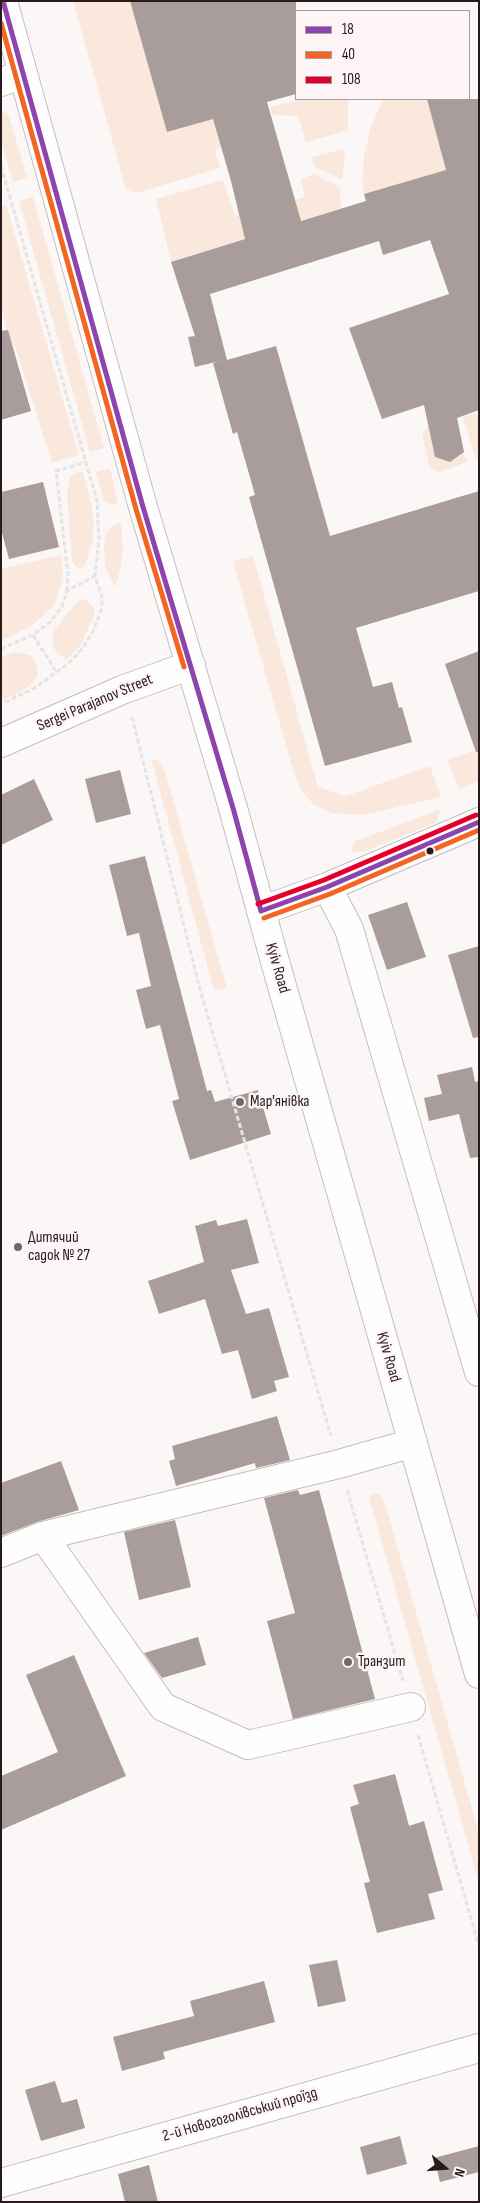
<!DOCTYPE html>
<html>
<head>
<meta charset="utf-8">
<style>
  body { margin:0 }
  #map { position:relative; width:480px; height:2203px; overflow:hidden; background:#fbf7f7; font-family:"Sofia Sans Condensed",sans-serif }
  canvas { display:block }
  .frame { position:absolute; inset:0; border:2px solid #291a1e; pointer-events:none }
  .legend { position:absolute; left:295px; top:10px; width:175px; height:90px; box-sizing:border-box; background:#fdf5f6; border:1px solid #a89da0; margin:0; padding:6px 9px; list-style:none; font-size:15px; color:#291a1e }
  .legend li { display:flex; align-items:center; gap:10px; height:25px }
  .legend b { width:25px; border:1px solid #a89da0 }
  .north { position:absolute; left:420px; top:2143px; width:50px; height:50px; -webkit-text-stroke:4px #fdf5f6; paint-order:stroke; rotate:108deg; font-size:14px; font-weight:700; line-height:20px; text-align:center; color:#291a1e }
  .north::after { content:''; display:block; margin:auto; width:18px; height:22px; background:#291a1e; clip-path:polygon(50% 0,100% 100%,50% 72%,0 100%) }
</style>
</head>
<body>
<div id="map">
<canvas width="480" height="2203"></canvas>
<div class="frame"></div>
<ul class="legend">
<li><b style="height:6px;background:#8e44ad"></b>18</li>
<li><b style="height:6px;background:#f26522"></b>40</li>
<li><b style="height:6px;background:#e4002b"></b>108</li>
</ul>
<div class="north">N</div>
</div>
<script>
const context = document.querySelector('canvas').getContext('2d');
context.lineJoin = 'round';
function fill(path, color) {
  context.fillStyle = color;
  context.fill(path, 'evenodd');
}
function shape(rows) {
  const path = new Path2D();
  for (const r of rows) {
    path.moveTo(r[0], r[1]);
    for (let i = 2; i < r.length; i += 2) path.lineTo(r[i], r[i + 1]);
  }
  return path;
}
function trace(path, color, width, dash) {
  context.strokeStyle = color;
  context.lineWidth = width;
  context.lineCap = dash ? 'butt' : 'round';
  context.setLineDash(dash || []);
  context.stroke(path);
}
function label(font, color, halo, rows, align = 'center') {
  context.font = font + ' "Sofia Sans Condensed",sans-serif';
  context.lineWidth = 5;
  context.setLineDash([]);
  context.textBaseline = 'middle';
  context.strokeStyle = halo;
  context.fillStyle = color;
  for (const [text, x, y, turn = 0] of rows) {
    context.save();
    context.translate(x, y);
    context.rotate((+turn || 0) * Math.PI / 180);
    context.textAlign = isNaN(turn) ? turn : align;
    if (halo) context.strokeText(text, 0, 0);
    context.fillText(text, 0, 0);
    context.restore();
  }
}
fill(shape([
  [73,1,130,1,167,132,215,118,221,148,215,150,220,168,140,192,134,193,126,189],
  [303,99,348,99,348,128,346,131,306,142,298,116,273,115,270,107],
  [383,99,427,99,441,150,479,160,364,195,362,186,364,157,370,130],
  [1,109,8,115,11,122,27,178,13,182,1,141],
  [343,149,345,151,342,180,314,166,312,157],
  [315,174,340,188,341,208,171,262,156,199,223,180,235,216,305,197,301,179],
  [33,197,104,448,90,452,19,201],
  [6,204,79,455,52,463,16,349,10,341,1,307,1,208],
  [476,413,479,420,479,459,476,460,463,417],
  [456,420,461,436,445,431,432,442,435,457,450,462,464,452,468,462,438,472,429,466,422,434,428,427],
  [110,468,118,504,113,505,104,501,96,472],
  [83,472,91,502,94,519,93,540,85,566,80,568,75,566,72,561,67,494,70,477,75,473],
  [121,522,123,548,121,567,115,588,105,566,104,549,105,535,111,527],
  [61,555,63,578,55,604,34,624,1,641,1,569],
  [253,556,318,787,346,796,430,766,441,797,362,815,332,813,314,805,305,795,296,780,233,561],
  [85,599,94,608,94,616,80,646,66,660,54,649,52,638,54,630,78,601],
  [14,652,29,655,35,659,38,673,36,679,23,691,1,701,1,657],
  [479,749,479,781,459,789,447,760],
  [151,758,160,762,166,774,227,988,214,991],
  [441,809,436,822,431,825,365,851,355,852,352,851,352,846,356,841],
  [373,1493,381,1495,384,1500,479,1833,479,1883,369,1498]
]), '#fbe8dd');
fill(shape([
  [130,1,296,1,296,94,267,102,301,221,366,201,364,194,446,170,427,99,479,99,479,410,457,418,464,452,450,462,435,457,424,405,382,419,349,328,449,294,430,240,383,255,379,241,210,294,227,360,276,346,330,536,479,491,479,591,356,628,373,687,392,682,399,708,402,707,412,742,325,766,249,497,255,495,237,432,233,434,213,363,224,360,195,367,188,337,195,336,171,262,245,239,231,181,213,119,167,132],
  [8,330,31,411,1,420,1,331],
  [43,482,59,547,9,559,1,529,1,492],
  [479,651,479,752,476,752,445,664],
  [120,770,131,814,96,823,85,779],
  [34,779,53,820,1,845,1,795],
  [145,856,207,1091,211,1090,215,1102,258,1090,271,1134,190,1160,172,1101,179,1099,160,1025,146,1029,136,990,151,986,139,933,127,936,109,865],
  [407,902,426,957,387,970,368,915],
  [479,946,479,1037,473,1038,448,955],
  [472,1067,475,1082,479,1081,479,1157,470,1158,459,1114,429,1121,424,1098,442,1094,437,1075],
  [247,1219,259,1263,231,1270,246,1314,269,1308,289,1377,274,1381,277,1391,252,1399,238,1350,222,1354,205,1299,159,1314,148,1281,204,1262,195,1226,216,1220,218,1226],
  [277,1416,290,1460,256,1468,255,1463,176,1486,169,1461,175,1459,172,1446],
  [61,1461,79,1510,37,1522,1,1536,1,1483],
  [298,1490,300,1495,319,1490,375,1699,293,1719,267,1621,295,1613,264,1498],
  [175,1520,191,1587,139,1600,124,1532],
  [198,1637,206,1665,162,1678,144,1653],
  [74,1655,126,1776,1,1830,1,1776,58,1752,26,1675],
  [395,1774,409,1826,424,1821,443,1890,428,1894,435,1919,377,1933,364,1883,370,1882,350,1807,359,1804,353,1785],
  [337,1960,346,2001,318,2007,309,1965],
  [264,1981,275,2022,163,2052,165,2059,122,2071,113,2037,194,2016,190,2001],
  [55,2081,62,2103,77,2099,85,2128,41,2141,25,2090],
  [400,2136,407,2164,367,2175,360,2147],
  [479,2146,479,2172,440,2182,434,2158],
  [149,2165,158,2202,125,2202,118,2174]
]), '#a99d9c');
const minor = shape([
  [1,82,23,74],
  [327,887,349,929,479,1372],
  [261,911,327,887,479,822],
  [43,1536,163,1707,248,1745,411,1707],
  [1,1553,43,1536,339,1464,413,1443],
  [1,2183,479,2048]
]);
const major = shape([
  [3,1,143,507,233,808,274,958,479,1674],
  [1,743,122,690,191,665]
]);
trace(minor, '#c6bdbe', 30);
trace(major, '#c6bdbe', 30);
trace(shape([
  [1,166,97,501,99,540,95,576,102,597,102,608,93,631,83,648,69,663,35,688,1,704],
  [67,591,68,574,56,471,87,462],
  [33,635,57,673],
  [1,649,33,635,50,622,62,607,67,591,95,576],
  [132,717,199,986,331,1436],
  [347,1490,403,1681],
  [418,1735,479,1946]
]), '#e5e3e3', 3, [5, 2.5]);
trace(minor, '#fefefe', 28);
trace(major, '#fefefe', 28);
trace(shape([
  [3,1,143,507,233,808,261,911],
  [261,911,327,887,479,822]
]), '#8e44ad', 5);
trace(shape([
  [1,23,136,509,184,667],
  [264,918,330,894,479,830]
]), '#f26522', 5);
trace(shape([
  [258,904,324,880,476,815]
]), '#e4002b', 5);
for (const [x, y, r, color] of [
  [430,851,4.5,"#291a1e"],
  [240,1102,5,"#72676a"],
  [18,1247,5,"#72676a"],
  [348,1662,5,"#72676a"]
]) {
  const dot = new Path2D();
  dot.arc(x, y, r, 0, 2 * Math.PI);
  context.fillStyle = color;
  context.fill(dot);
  trace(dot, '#fdf5f6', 2);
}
label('16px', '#291a1e', '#fdf5f6', [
  ["Sergei Parajanov Street",95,703,-23],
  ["Kyiv Road",277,968,74],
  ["Kyiv Road",388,1357,74],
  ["2-й Новогоголівський проїзд",240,2115,-16]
]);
label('16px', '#291a1e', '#fdf5f6', [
  ["Мар'янівка",250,1102],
  ["Дитячий",28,1238],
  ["садок № 27",28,1256],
  ["Транзит",358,1662]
], 'left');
</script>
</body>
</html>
